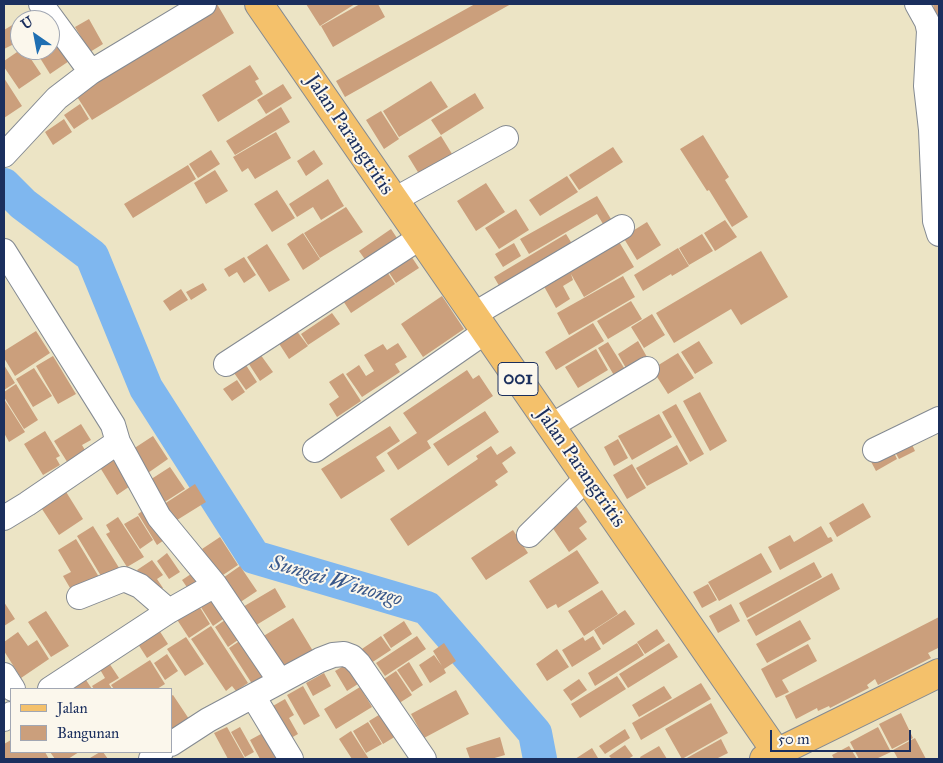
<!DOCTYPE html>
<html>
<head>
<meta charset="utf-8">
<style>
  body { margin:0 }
  #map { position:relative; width:943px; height:763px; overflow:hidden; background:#ece4c5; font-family:"IM FELL Great Primer",serif }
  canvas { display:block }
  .frame { position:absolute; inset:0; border:5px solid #1b2f5e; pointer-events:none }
  .legend { position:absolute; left:10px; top:688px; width:162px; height:65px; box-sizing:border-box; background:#fbf7ec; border:1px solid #a1a7b3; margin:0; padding:6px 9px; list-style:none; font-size:15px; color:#1b2f5e }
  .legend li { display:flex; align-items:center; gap:10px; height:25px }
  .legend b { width:25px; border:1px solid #a1a7b3 }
  .north { position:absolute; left:10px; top:10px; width:50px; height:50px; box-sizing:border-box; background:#fbf7ec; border:1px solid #a1a7b3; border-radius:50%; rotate:327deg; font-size:14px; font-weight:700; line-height:20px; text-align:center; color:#1b2f5e }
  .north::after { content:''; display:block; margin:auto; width:18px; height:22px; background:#1f6fb2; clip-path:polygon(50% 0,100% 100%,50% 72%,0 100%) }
  .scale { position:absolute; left:770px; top:730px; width:141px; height:22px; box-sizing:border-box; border:2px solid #1b2f5e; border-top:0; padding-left:6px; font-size:15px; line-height:18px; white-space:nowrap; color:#1b2f5e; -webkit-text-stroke:4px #fbf7ec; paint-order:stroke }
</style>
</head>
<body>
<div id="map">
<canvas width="943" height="763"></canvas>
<div class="frame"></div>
<ul class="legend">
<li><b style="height:6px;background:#f4c16b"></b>Jalan</li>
<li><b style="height:14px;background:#cb9f7c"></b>Bangunan</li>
</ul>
<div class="north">U</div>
<div class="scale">50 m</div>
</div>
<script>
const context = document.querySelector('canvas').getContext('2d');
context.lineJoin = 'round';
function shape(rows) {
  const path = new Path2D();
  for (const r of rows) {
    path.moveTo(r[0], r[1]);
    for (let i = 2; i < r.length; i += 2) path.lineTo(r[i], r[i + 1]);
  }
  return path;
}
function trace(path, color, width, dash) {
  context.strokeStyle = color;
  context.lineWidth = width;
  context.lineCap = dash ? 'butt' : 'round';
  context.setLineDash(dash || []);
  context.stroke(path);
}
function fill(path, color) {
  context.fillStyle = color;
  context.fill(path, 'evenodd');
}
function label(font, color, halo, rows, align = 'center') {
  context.font = font + ' "IM FELL Great Primer",serif';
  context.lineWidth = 4;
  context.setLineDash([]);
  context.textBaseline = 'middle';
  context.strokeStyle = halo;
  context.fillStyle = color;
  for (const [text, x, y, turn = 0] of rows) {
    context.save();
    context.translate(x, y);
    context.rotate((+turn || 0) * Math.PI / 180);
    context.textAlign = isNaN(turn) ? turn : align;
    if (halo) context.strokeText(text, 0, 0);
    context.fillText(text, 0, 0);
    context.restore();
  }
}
trace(shape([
  [4,185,23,204,92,256,146,388,254,557,427,608,535,733,540,759]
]), '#7fb7ef', 34);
fill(shape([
  [217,4,234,33,92,120,74,92],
  [306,4,355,4,320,26],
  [360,4,378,4,385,17,333,47,321,26],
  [475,4,511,4,345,97,336,81],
  [933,4,939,4,939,25,937,26],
  [89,19,103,44,90,52,75,27],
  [50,23,75,57,50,74,35,50,50,50],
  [14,24,20,35,20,41,4,49,4,30],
  [20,50,25,50,41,74,19,89,4,67,4,61],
  [250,65,259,79,255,81,263,94,218,122,202,95],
  [4,78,22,106,4,118],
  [431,81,448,107,399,137,383,111],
  [283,84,292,98,266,114,257,100],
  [475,93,484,108,441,135,431,120],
  [80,104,89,119,74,129,64,115],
  [281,107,290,122,235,155,226,141],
  [381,111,399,139,384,149,366,120],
  [64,119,72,132,53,145,45,132],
  [276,132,291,158,255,179,248,168,242,172,233,157],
  [703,135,729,177,725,180,748,217,732,227,709,190,707,191,680,149],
  [441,136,457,162,424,182,408,156],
  [613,147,623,162,579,190,569,175],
  [211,150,220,164,198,178,189,164],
  [314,150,323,164,306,176,297,161],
  [188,165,196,179,133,218,124,204],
  [215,170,228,191,206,204,194,183],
  [567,176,578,192,540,216,529,200],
  [328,179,344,206,321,220,313,207,297,217,289,204],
  [486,183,505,212,476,231,457,201],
  [277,190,295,218,272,232,254,204],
  [597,196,611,219,603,224,597,214,529,254,520,239],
  [346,207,363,232,320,258,304,233],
  [516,209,529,230,499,249,485,228],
  [725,220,737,237,715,251,704,233],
  [647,222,661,245,637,260,623,237],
  [391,229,401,244,369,265,359,251],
  [303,233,320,259,303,270,287,244],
  [566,234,574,247,501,289,494,277],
  [702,234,713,251,689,265,679,248],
  [618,240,634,267,584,297,571,274,573,280,563,286,570,299,556,308,541,281],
  [514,243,521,256,503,267,495,254],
  [267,244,290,280,269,292,247,257],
  [678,248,689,266,672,276,671,274,643,291,634,275],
  [407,250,419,268,396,283,384,265],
  [761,251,788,297,741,325,731,309,674,343,656,313],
  [244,257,256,275,244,283,237,272,229,277,224,269],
  [384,267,395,284,351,313,340,296],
  [623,276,635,297,569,335,557,313],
  [203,283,207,290,191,300,186,292],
  [181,289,188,300,170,311,163,301],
  [442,296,464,329,423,357,401,324],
  [631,301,642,319,608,339,597,321],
  [332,313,340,324,308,345,301,334],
  [652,314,665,335,644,348,631,327],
  [593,323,604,341,556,370,545,352],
  [296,330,308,346,289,359,278,342],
  [36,331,50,353,15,376,4,358,4,351],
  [638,341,647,357,627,370,618,354],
  [699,341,713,363,695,374,681,352],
  [608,342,626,371,615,377,598,348],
  [398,343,407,357,395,364,400,372,362,397,346,374,359,365,366,376,374,371,364,355,383,344,387,350],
  [255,347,273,372,260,381,243,355],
  [596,349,608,370,578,388,565,367],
  [678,353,694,378,668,394,652,369],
  [53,356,76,394,58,404,36,366],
  [244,362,257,382,246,390,232,370],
  [4,365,15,383,4,390],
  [34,368,52,396,33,407,16,379],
  [467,370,473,379,479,375,493,396,427,441,431,448,398,470,387,453,417,433,403,413],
  [343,373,361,401,337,417,329,404,339,397,329,382],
  [237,380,245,392,232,401,223,389],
  [16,384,38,420,24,429,4,397,4,392],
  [700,392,727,441,710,451,683,401],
  [4,399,25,432,9,442,4,433],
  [676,404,704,454,690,462,662,412],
  [485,411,499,432,448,466,433,444],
  [659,414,672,437,632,460,618,436],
  [81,424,91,440,82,445,89,457,71,468,54,441],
  [390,426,400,441,376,457,385,471,341,499,321,469],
  [45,431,60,456,56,458,60,465,43,475,24,444],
  [153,436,168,459,145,475,130,451],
  [908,436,915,451,899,459,891,445],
  [618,439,628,458,614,466,604,447],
  [890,444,897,459,876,471,868,456],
  [677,445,688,464,647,486,636,468],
  [491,446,497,455,511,446,516,453,502,463,508,472,495,481,498,485,408,546,390,519,478,459,476,456],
  [115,448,136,482,117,495,96,461],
  [632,464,646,488,627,499,613,475],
  [170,467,185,489,157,507,142,485],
  [195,484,206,502,169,525,158,508],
  [63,487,83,519,59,535,42,509,55,500,52,494],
  [863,503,871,517,837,537,829,523],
  [576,506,587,522,579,528,587,539,569,552,550,524],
  [147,508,167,538,157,545,138,514],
  [138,516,153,540,140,549,124,524],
  [118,517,144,557,127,567,106,534,110,532,106,525],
  [93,526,121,571,104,581,77,536],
  [821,526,828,538,831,537,833,541,780,570,768,547,790,535,794,542],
  [513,530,528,553,486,580,471,558],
  [220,537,238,565,220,577,202,549],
  [76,539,99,577,73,593,63,576,71,572,58,550],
  [577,550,599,583,558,608,556,604,547,609,529,581],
  [167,553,180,572,169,579,157,561],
  [761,553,772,572,719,601,708,582],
  [152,560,163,575,157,579,163,588,153,594,137,570],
  [814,562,822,577,747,618,739,603],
  [240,566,257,591,236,605,220,580],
  [194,572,203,585,191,593,182,580],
  [832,573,840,589,756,636,747,620],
  [708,584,717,600,702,608,693,592],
  [275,588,286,607,253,627,241,608],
  [212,590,229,615,213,626,197,601],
  [602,590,618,614,584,636,568,611],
  [196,601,210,624,189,638,174,615],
  [4,602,15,619,4,626],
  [731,604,740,621,718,633,709,616],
  [625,610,635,624,603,645,594,630],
  [46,611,69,646,51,657,28,622],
  [232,615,245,635,228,647,215,627],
  [939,617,939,651,938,648,928,653,931,658,878,685,875,679,867,685,869,688,830,708,829,706,818,711,817,708,796,719,785,696],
  [293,618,313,651,276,673,257,640],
  [800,620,811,639,767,663,756,644],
  [404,621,412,634,391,648,383,635],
  [211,626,248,683,236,691,232,686,226,691,191,639],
  [657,629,665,641,645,654,637,642],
  [159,630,168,644,147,658,138,644],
  [18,632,28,646,37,640,49,659,21,678,4,651,4,642],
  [247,636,274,677,256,690,229,648],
  [381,636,391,650,365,667,356,653],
  [417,636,426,649,385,676,376,663],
  [593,636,601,649,572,667,562,650,583,637,585,641],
  [186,637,204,664,185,676,167,649],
  [444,643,456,661,444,669,446,673,430,683,419,665,434,655,442,666,433,651],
  [637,643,644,655,595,686,588,673],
  [669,643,678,657,628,688,619,674],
  [808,644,817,661,782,680,789,692,776,698,761,669],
  [557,649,569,667,547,681,536,664],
  [167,654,178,671,165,680,154,663],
  [107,660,119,678,109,684,112,689,94,689,92,686,105,678,98,666],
  [150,660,165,684,157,689,114,689,111,685],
  [409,662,423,685,412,692,397,670],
  [349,663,361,682,347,691,335,671],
  [396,671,412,695,393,707,378,683],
  [324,673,331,686,313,696,306,683],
  [617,676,626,689,580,718,571,704],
  [84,677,92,689,65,689],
  [579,679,587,690,571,701,563,690],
  [701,683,711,699,641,740,632,723],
  [303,686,320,716,304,725,287,695],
  [664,686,672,698,639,717,632,705],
  [360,687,372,707,336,729,324,709],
  [456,690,469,714,424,738,411,714],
  [173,695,193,725,171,741,171,696],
  [285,699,294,715,289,718,298,734,284,742,266,710],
  [711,703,728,733,682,759,665,729],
  [387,710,401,733,383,744,369,721],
  [901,713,913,738,892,749,879,724],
  [368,722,382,744,366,753,353,731],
  [227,727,245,759,228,759,214,733],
  [240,727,254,752,245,757,231,732],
  [878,727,891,752,876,759,859,759,850,742],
  [270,729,279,759,260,759,250,740],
  [625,729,630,738,605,754,599,746],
  [351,731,369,759,352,759,339,739],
  [500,737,505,755,491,759,470,759,466,748],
  [915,738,926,759,898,759,893,750],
  [721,739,728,753,718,758,719,759,685,759],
  [11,740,11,752,45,752,49,759,4,759,4,744],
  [625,745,633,756,628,759,612,759,609,756],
  [659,746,667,759,641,759,640,757],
  [849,746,857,759,834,759,832,755],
  [592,748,598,758,575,759],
  [50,752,79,752,68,759,55,759],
  [100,752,103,752,108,759,91,759,90,758]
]), '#cb9f7c');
const minor = shape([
  [41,4,91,72],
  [917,4,927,22,929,31,926,86,931,130,935,221,939,234],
  [4,155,57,98,91,72,204,4],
  [394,200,506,138],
  [4,251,113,425,118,442,159,517,215,585,280,681],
  [473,315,622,227],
  [226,364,421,237],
  [551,426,647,369],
  [315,450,485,332],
  [875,450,939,419],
  [4,518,27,504,118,442],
  [529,535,586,479],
  [79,597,124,579,140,586,169,611],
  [4,675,13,689],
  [50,689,169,611,215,585],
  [253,696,291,759],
  [4,719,11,714],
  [171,744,208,720,320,660,333,655,344,654,352,657,359,664,424,759],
  [151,759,161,752]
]);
const major = shape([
  [259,4,781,759],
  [764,759,939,673]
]);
trace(minor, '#848a92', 26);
trace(major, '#848a92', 30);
trace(minor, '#fff', 24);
trace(major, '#f4c16b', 28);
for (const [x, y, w] of [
  [518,379,40]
]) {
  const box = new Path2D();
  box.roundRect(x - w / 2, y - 16.5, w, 33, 4);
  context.fillStyle = '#fbf7ec';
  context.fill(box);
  trace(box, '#1b2f5e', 1);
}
label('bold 19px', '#1b2f5e', null, [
  ["001",518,379]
]);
label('20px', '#1b2f5e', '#fbf7ec', [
  ["Jalan Parangtritis",349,135,56],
  ["Jalan Parangtritis",580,468,55]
]);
label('italic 21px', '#39588a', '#fbf7ec', [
  ["Sungai Winongo",336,582,16]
]);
</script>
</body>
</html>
